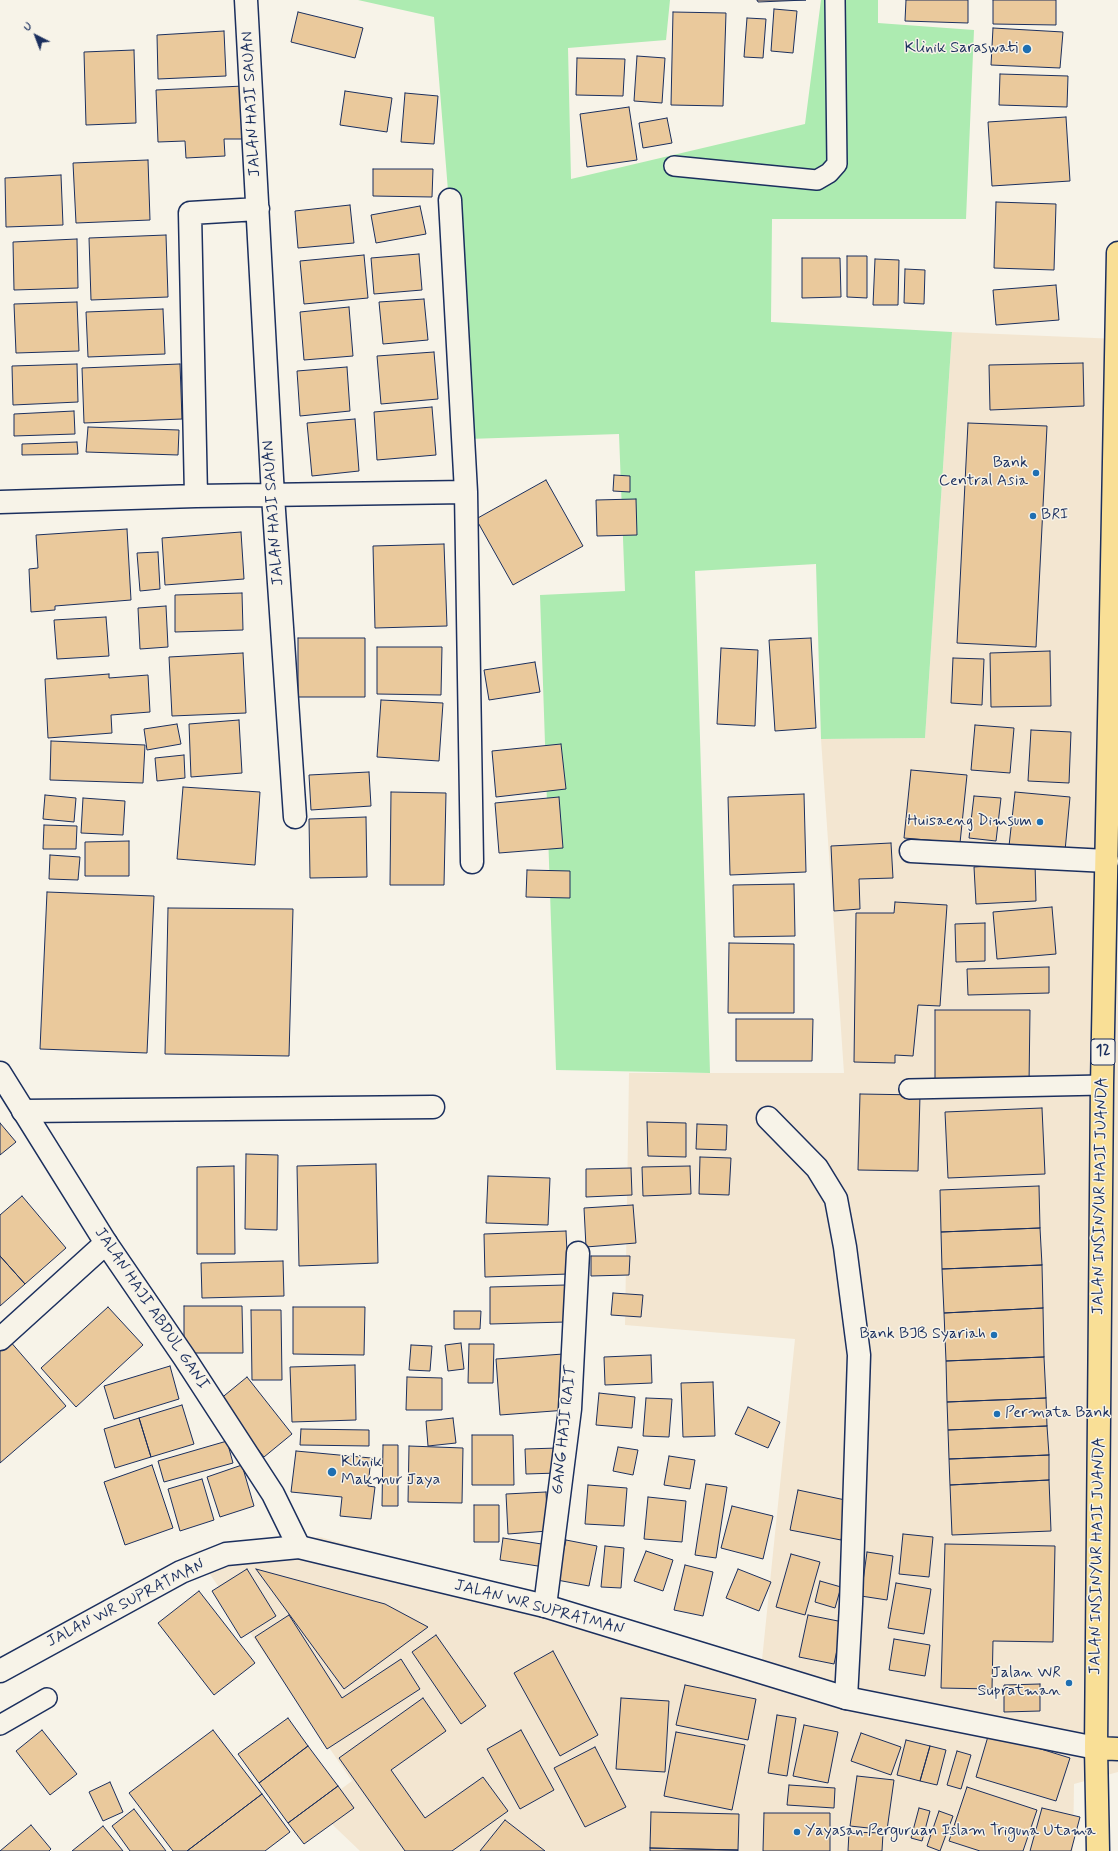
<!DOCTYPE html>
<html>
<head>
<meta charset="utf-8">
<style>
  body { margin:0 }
  #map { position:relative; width:1118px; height:1851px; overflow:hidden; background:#f7f3e8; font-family:Mynerve,sans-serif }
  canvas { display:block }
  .north { position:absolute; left:16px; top:16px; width:40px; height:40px; -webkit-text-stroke:3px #f7f3e8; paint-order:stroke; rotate:318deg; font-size:11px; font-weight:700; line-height:16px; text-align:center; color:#1b2f5e }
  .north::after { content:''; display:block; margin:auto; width:14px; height:18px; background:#1b2f5e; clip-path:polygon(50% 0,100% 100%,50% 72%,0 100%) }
</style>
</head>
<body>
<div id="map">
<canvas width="1118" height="1851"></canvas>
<div class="north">U</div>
</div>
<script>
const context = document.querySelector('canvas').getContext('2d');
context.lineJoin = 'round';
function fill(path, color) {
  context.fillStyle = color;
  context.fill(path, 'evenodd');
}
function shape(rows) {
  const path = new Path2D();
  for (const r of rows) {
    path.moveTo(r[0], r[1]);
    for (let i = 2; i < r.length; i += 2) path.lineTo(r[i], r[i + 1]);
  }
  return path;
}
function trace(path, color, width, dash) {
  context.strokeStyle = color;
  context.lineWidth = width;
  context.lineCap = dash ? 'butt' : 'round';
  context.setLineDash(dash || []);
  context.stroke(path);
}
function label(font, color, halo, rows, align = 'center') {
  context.font = font + ' Mynerve,sans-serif';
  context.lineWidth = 3;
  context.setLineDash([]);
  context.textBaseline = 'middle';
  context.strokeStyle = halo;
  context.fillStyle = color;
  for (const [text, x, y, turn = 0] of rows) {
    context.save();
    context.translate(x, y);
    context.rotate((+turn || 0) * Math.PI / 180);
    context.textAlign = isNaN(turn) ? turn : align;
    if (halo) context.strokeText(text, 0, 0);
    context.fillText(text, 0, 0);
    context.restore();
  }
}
fill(shape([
  [952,332,1118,339,1118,1772,1074,1784,1073,1851,360,1851,315,1808,352,1781,194,1551,320,1537,762,1660,795,1339,625,1325,629,1073,844,1073,821,739,925,738]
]), '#f3e6d1');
fill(shape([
  [358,0,670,0,666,40,568,48,571,179,805,124,821,0,878,0,878,23,974,30,966,219,772,219,771,322,952,332,925,738,821,739,816,564,695,571,710,1073,556,1070,540,595,625,591,619,434,468,439,434,17]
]), '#adebb1');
const building = shape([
  [757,0,806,0,758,2,757,0],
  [906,0,968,0,968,23,905,21,906,0],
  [993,0,1056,0,1056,25,993,24,993,0],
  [774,9,797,11,793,53,771,51,774,9],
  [298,12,363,28,355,58,291,42,298,12],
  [673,12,726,13,723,106,671,105,673,12],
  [747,18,766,19,763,58,744,57,747,18],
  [993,28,1063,32,1060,68,991,65,993,28],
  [224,31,226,76,158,79,157,35,224,31],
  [134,50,136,123,86,125,84,52,134,50],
  [637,56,665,58,662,103,634,101,637,56],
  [577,58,625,59,623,96,576,95,577,58],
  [1000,74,1068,76,1067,107,999,105,1000,74],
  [244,86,246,139,224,139,225,156,186,158,185,141,158,142,156,90,244,86],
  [345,91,392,98,387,132,340,125,345,91],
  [405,93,438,96,434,144,401,142,405,93],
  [629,107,637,160,587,167,580,114,629,107],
  [1066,117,1070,181,992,186,988,122,1066,117],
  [667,118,672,143,643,148,639,123,667,118],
  [148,160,150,220,76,223,73,163,148,160],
  [373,169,433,169,432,197,373,196,373,169],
  [61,175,63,225,6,227,5,178,61,175],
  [996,202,1056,204,1054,270,994,268,996,202],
  [350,205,354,243,298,248,295,211,350,205],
  [420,206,426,234,376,243,371,215,420,206],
  [166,235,168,297,91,300,89,238,166,235],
  [77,239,78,288,14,290,13,242,77,239],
  [419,254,422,290,374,294,371,258,419,254],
  [364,255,368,298,304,304,300,261,364,255],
  [847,256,867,256,867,298,847,297,847,256],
  [802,258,840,258,841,297,802,298,802,258],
  [875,259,899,260,898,305,873,305,875,259],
  [905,269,925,270,924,304,904,303,905,269],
  [1056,285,1059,320,996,325,993,290,1056,285],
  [424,299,428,340,383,344,379,302,424,299],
  [77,302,79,351,16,353,14,304,77,302],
  [349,307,353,356,304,360,300,312,349,307],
  [163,309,165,354,88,357,86,312,163,309],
  [434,352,438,399,381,404,377,356,434,352],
  [1083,363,1084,406,990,410,989,365,1083,363],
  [77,364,78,402,13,405,12,366,77,364],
  [180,364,182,419,84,423,82,368,180,364],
  [347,367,350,411,300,416,297,371,347,367],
  [432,407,436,455,377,460,374,412,432,407],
  [74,411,75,434,14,436,14,414,74,411],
  [355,419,359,471,312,476,307,423,355,419],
  [968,423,1047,426,1036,647,957,643,968,423],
  [88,427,179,430,178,455,86,452,88,427],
  [77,442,78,454,22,455,22,444,77,442],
  [614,475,630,476,630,492,613,491,614,475],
  [546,480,583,546,513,585,476,519,546,480],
  [636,499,637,535,597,536,596,500,636,499],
  [127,529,131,600,55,606,55,610,31,612,29,569,38,568,36,535,127,529],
  [241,532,244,579,165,585,162,538,241,532],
  [444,544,447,626,375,628,373,546,444,544],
  [158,552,160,589,140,591,137,553,158,552],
  [242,593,243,630,175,632,175,595,242,593],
  [166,606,168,647,140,649,138,608,166,606],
  [106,617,109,656,57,659,54,620,106,617],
  [298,638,365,638,365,697,298,697,298,638],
  [811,638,816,728,775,731,769,640,811,638],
  [377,647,442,647,441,695,377,694,377,647],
  [721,648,758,650,755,726,717,724,721,648],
  [1050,651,1051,706,991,707,990,653,1050,651],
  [243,653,246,713,172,716,169,657,243,653],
  [953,658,984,659,982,705,951,703,953,658],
  [535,662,540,692,489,700,484,670,535,662],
  [109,674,109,678,148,675,150,712,111,715,112,733,48,738,45,679,109,674],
  [381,700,443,703,439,761,377,757,381,700],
  [239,720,242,773,191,777,189,724,239,720],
  [177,724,181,744,147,750,144,729,177,724],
  [975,725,1014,728,1010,773,971,770,975,725],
  [1031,730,1071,732,1069,783,1028,781,1031,730],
  [51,741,145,745,143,783,50,780,51,741],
  [561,744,566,789,496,797,492,751,561,744],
  [184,755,185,778,157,781,155,758,184,755],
  [911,770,967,775,960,843,904,838,911,770],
  [369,772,371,806,311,810,309,775,369,772],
  [183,787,260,792,255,865,177,859,183,787],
  [391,792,446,793,444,885,390,885,391,792],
  [1015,792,1070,797,1065,851,1009,846,1015,792],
  [804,794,806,872,730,875,728,797,804,794],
  [45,795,76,798,74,822,43,819,45,795],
  [974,796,1001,798,996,841,969,838,974,796],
  [559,797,563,848,499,853,495,803,559,797],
  [83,798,125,801,123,835,81,833,83,798],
  [366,817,367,877,310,878,309,819,366,817],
  [44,825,77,826,76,849,43,849,44,825],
  [129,841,129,876,85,876,85,842,129,841],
  [891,843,893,878,859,879,860,909,834,911,831,846,891,843],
  [50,855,80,857,78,880,49,879,50,855],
  [1035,863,1036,901,976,904,974,867,1035,863],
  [527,870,570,871,570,898,526,897,527,870],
  [794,884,795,936,734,937,733,885,794,884],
  [47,892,154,896,147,1053,40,1049,47,892],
  [895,902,947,905,940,1006,918,1005,913,1056,895,1055,895,1063,854,1062,856,913,894,913,895,902],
  [1052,907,1056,954,997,959,993,912,1052,907],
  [168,908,293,909,289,1056,165,1054,168,908],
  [985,923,985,961,956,962,955,924,985,923],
  [729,943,794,944,794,1013,728,1013,729,943],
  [1049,967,1049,993,968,995,967,969,1049,967],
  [935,1010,1030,1010,1029,1085,935,1086,935,1010],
  [736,1019,813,1019,812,1061,736,1061,736,1019],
  [860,1094,920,1095,918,1171,858,1170,860,1094],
  [1042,1108,1045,1174,948,1178,945,1112,1042,1108],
  [647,1122,686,1123,686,1157,648,1156,647,1122],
  [0,1123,16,1142,0,1155,0,1123],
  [697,1124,727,1125,726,1150,696,1149,697,1124],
  [246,1154,278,1155,277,1230,245,1229,246,1154],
  [700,1157,731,1158,729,1195,699,1194,700,1157],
  [376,1164,378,1263,299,1266,297,1166,376,1164],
  [234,1166,235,1254,197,1254,197,1167,234,1166],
  [690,1166,691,1194,643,1196,642,1167,690,1166],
  [631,1168,632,1195,586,1197,586,1169,631,1168],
  [488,1176,550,1178,548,1225,486,1223,488,1176],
  [1039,1186,1040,1228,941,1232,940,1190,1039,1186],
  [22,1196,66,1248,25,1284,0,1256,0,1215,22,1196],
  [633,1205,636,1243,586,1247,584,1208,633,1205],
  [1040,1228,1042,1265,942,1269,941,1232,1040,1228],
  [566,1231,568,1274,485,1277,484,1234,566,1231],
  [0,1256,25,1284,0,1306,0,1256],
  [591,1256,630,1256,629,1275,591,1276,591,1256],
  [283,1261,284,1296,202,1298,201,1263,283,1261],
  [1042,1265,1043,1308,944,1313,942,1269,1042,1265],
  [566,1285,566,1322,490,1324,490,1287,566,1285],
  [613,1293,643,1295,641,1317,611,1315,613,1293],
  [184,1306,242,1306,243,1353,184,1353,184,1306],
  [108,1307,143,1345,76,1407,41,1368,108,1307],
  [293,1307,365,1307,364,1355,293,1354,293,1307],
  [1043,1308,1044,1357,946,1361,944,1313,1043,1308],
  [251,1310,281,1310,282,1380,252,1380,251,1310],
  [454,1311,481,1311,480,1329,454,1329,454,1311],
  [9,1340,66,1406,0,1463,0,1348,9,1340],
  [461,1343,464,1369,448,1371,445,1345,461,1343],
  [469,1344,494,1344,493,1383,468,1383,469,1344],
  [411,1345,432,1346,430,1371,409,1370,411,1345],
  [563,1354,567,1410,500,1415,496,1359,563,1354],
  [651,1355,652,1383,605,1385,604,1357,651,1355],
  [1044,1357,1046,1398,947,1402,946,1361,1044,1357],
  [355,1365,356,1420,292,1422,290,1367,355,1365],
  [170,1366,179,1399,114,1419,104,1386,170,1366],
  [247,1377,292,1434,264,1457,219,1400,247,1377],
  [407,1377,442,1378,442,1410,406,1410,407,1377],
  [713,1382,715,1436,683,1437,681,1383,713,1382],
  [599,1393,635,1397,632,1428,596,1425,599,1393],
  [646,1398,672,1399,669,1437,643,1436,646,1398],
  [1046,1398,1047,1426,948,1430,947,1402,1046,1398],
  [182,1405,194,1444,151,1457,139,1418,182,1405],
  [748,1407,780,1422,768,1448,735,1434,748,1407],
  [139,1418,151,1457,115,1468,104,1429,139,1418],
  [453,1418,456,1443,428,1446,426,1421,453,1418],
  [1047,1426,1049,1455,949,1459,948,1430,1047,1426],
  [301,1429,369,1430,369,1446,300,1445,301,1429],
  [472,1435,513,1435,514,1485,472,1485,472,1435],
  [227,1441,233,1463,164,1482,158,1461,227,1441],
  [383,1445,398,1445,398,1506,382,1506,383,1445],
  [409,1446,463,1448,462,1503,408,1502,409,1446],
  [618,1447,638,1450,633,1475,613,1471,618,1447],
  [558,1448,558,1473,526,1474,525,1449,558,1448],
  [296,1451,371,1458,368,1486,375,1487,371,1519,340,1516,342,1497,291,1492,296,1451],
  [1049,1455,1049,1480,950,1485,949,1459,1049,1455],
  [669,1456,695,1460,690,1489,664,1485,669,1456],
  [152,1465,173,1528,125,1545,104,1482,152,1465],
  [242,1465,254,1506,220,1517,207,1477,242,1465],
  [202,1479,214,1520,180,1531,168,1489,202,1479],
  [1049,1480,1051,1531,952,1535,950,1485,1049,1480],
  [706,1484,727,1487,716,1558,695,1555,706,1484],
  [588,1485,627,1488,624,1526,585,1524,588,1485],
  [798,1490,850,1501,841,1540,790,1530,798,1490],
  [546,1492,548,1531,508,1534,506,1494,546,1492],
  [648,1497,686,1501,682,1542,644,1539,648,1497],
  [474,1505,499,1505,499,1542,474,1542,474,1505],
  [732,1506,773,1516,763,1559,721,1548,732,1506],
  [903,1534,933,1537,929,1577,899,1574,903,1534],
  [503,1538,548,1545,544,1567,500,1560,503,1538],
  [566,1540,597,1546,589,1586,557,1580,566,1540],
  [945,1544,1055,1546,1053,1642,993,1641,992,1689,941,1688,945,1544],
  [605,1546,624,1548,621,1588,601,1587,605,1546],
  [646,1551,673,1560,663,1591,634,1581,646,1551],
  [867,1552,893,1556,887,1600,861,1596,867,1552],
  [791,1554,820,1562,805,1615,776,1607,791,1554],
  [685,1565,713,1572,703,1616,674,1610,685,1565],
  [247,1569,276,1616,241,1638,212,1591,247,1569],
  [256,1569,385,1604,428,1627,344,1689,256,1569],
  [738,1569,771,1582,759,1611,726,1598,738,1569],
  [820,1581,841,1587,835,1608,815,1602,820,1581],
  [896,1583,931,1589,924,1634,888,1628,896,1583],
  [199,1591,255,1663,214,1695,158,1623,199,1591],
  [289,1615,342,1698,401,1659,420,1689,327,1749,255,1637,289,1615],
  [808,1615,843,1622,834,1664,799,1657,808,1615],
  [436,1635,486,1706,461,1724,412,1652,436,1635],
  [894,1639,930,1645,925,1676,889,1670,894,1639],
  [553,1651,598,1735,560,1756,514,1673,553,1651],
  [1040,1684,1040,1711,1004,1712,1004,1685,1040,1684],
  [685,1685,756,1699,748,1740,676,1725,685,1685],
  [423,1698,446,1731,391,1770,425,1818,483,1777,508,1811,452,1851,405,1851,339,1758,423,1698],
  [621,1698,669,1701,665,1772,616,1769,621,1698],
  [777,1715,796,1718,787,1776,768,1773,777,1715],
  [288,1718,308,1746,259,1783,238,1754,288,1718],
  [804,1725,838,1732,828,1783,793,1776,804,1725],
  [42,1730,77,1774,50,1795,16,1751,42,1730],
  [213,1730,262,1794,187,1851,173,1851,129,1793,213,1730],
  [521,1730,554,1790,520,1809,487,1749,521,1730],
  [676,1732,745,1745,732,1810,664,1796,676,1732],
  [861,1733,901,1747,891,1775,851,1761,861,1733],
  [989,1733,1070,1758,1056,1801,976,1777,989,1733],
  [906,1740,930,1746,920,1781,897,1775,906,1740],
  [308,1746,338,1786,288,1823,259,1783,308,1746],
  [930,1746,946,1750,937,1785,920,1781,930,1746],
  [595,1747,626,1807,585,1827,554,1768,595,1747],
  [957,1751,971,1755,961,1789,947,1785,957,1751],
  [857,1776,894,1780,887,1830,850,1826,857,1776],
  [110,1782,123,1812,103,1821,89,1792,110,1782],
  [789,1785,835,1788,834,1808,787,1805,789,1785],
  [338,1786,354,1808,304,1844,288,1823,338,1786],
  [967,1787,1037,1810,1023,1851,980,1851,949,1841,967,1787],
  [262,1794,290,1832,265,1851,187,1851,262,1794],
  [919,1808,930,1811,922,1841,911,1838,919,1808],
  [1042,1808,1080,1817,1071,1851,1030,1851,1042,1808],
  [134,1809,166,1851,130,1851,112,1826,134,1809],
  [939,1811,953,1816,940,1851,927,1846,939,1811],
  [651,1812,739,1814,738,1850,650,1848,651,1812],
  [764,1813,830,1813,830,1851,763,1851,764,1813],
  [505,1820,545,1851,480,1851,505,1820],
  [31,1825,51,1849,49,1851,0,1851,31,1825],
  [103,1826,123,1851,72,1851,103,1826],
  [849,1832,883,1833,882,1851,848,1851,849,1832],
  [650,1848,738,1850,738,1851,650,1851,650,1848]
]);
fill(building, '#eac99c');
trace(building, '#1b2f5e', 1);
const service = shape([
  [674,166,817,180,829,173,837,164,835,0],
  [909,1089,1102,1085],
  [0,1725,47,1698]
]);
const minor = shape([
  [246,0,273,496,295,817],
  [450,200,466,492,472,862],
  [196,496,190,213,258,209],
  [0,502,196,496,466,492],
  [911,851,1107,861],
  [23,1111,433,1107],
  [768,1118,817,1168,836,1199,845,1247,859,1355,851,1604,846,1698],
  [0,1339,106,1243],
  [545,1606,570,1409,578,1253]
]);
const tertiary = shape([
  [0,1073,106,1243,184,1357,273,1494,299,1547]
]);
const secondary = shape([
  [0,1671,181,1572,226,1554,299,1547,545,1606,846,1698,1096,1748]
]);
const trunk = shape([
  [1096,1748,1118,1749],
  [1098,1851,1096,1748,1102,1085,1118,253]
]);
trace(service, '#1b2f5e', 22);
trace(minor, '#1b2f5e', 25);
trace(tertiary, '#1b2f5e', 25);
trace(secondary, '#1b2f5e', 25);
trace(trunk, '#1b2f5e', 25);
trace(service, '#f7f3e8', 19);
trace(minor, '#f7f3e8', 22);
trace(tertiary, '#f7f3e8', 22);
trace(secondary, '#f7f3e8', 22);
trace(trunk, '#f9df96', 22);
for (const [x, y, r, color] of [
  [1027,49,5,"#1f6fb2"],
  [1036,473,4,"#1f6fb2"],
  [1033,516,4,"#1f6fb2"],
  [1040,822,4,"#1f6fb2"],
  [994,1335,4,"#1f6fb2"],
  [997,1414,4,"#1f6fb2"],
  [332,1472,5,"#1f6fb2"],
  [1069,1683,4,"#1f6fb2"],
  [797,1832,4,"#1f6fb2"]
]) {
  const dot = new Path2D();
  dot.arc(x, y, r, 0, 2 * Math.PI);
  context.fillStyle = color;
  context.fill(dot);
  trace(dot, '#f7f3e8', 1.5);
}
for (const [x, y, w] of [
  [1103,1052,24]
]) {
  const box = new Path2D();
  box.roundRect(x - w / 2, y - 13, w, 26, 3);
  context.fillStyle = '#f7f3e8';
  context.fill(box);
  trace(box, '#1b2f5e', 1);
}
label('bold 15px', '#1b2f5e', null, [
  ["12",1103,1052]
]);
label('16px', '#1b2f5e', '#f7f3e8', [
  ["Klinik Saraswati",1018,49],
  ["Bank",1028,464],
  ["Central Asia",1028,482],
  ["BRI",1041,516,"left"],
  ["Huisaeng Dimsum",1032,822],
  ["Bank BJB Syariah",986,1335],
  ["Permata Bank",1005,1414,"left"],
  ["Klinik",341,1463,"left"],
  ["Makmur Jaya",341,1481,"left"],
  ["Jalan WR",1061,1674],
  ["Supratman",1061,1692],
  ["Yayasan Perguruan Islam Triguna Utama",805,1832,"left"]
], 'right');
label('16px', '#1b2f5e', '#f7f3e8', [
  ["JALAN HAJI SAUAN",252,104,-93],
  ["JALAN HAJI SAUAN",274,513,-94],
  ["JALAN INSINYUR HAJI JUANDA",1101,1196,-89],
  ["JALAN HAJI ABDUL GANI",151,1309,56],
  ["GANG HAJI RAIT",565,1430,-84],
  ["JALAN INSINYUR HAJI JUANDA",1098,1556,-89],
  ["JALAN WR SUPRATMAN",126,1604,-27],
  ["JALAN WR SUPRATMAN",539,1608,15]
]);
</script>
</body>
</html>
